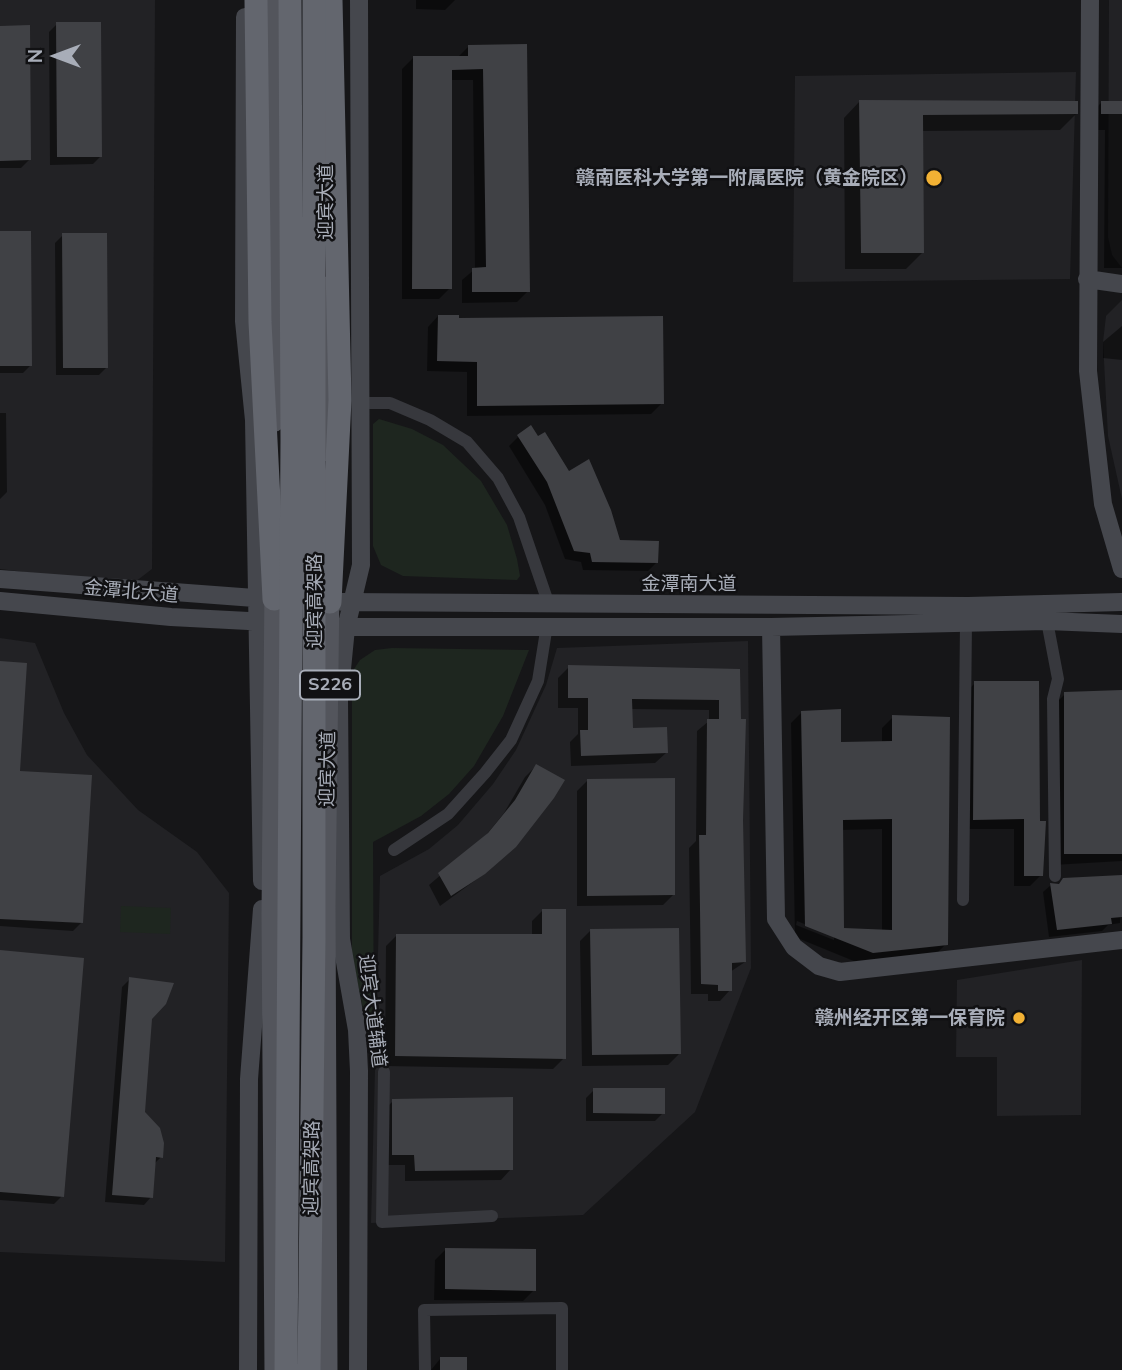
<!DOCTYPE html>
<html>
<head>
<meta charset="utf-8">
<style>
  body { margin:0 }
  #map { position:relative; width:1122px; height:1370px; overflow:hidden; background:#161618; font-family:Mulish,sans-serif }
  canvas { display:block }
  .north { position:absolute; left:21px; top:21px; width:70px; height:70px; -webkit-text-stroke:5px #111113; paint-order:stroke; rotate:270deg; font-size:19px; font-weight:700; line-height:28px; text-align:center; color:#a8adb8 }
  .north::after { content:''; display:block; margin:auto; width:24px; height:32px; background:#a8adb8; clip-path:polygon(50% 0,100% 100%,50% 72%,0 100%) }
</style>
</head>
<body>
<div id="map">
<canvas width="1122" height="1370"></canvas>
<div class="north">N</div>
</div>
<script>
const context = document.querySelector('canvas').getContext('2d');
context.lineJoin = 'round';
function fill(path, color) {
  context.fillStyle = color;
  context.fill(path, 'evenodd');
}
function shape(rows) {
  const path = new Path2D();
  for (const r of rows) {
    path.moveTo(r[0], r[1]);
    for (let i = 2; i < r.length; i += 2) path.lineTo(r[i], r[i + 1]);
  }
  return path;
}
function trace(path, color, width, dash) {
  context.strokeStyle = color;
  context.lineWidth = width;
  context.lineCap = dash ? 'butt' : 'round';
  context.setLineDash(dash || []);
  context.stroke(path);
}
function label(font, color, halo, rows, align = 'center') {
  context.font = font + ' Mulish,"Noto Sans SC",sans-serif';
  context.lineWidth = 5;
  context.setLineDash([]);
  context.textBaseline = 'middle';
  context.strokeStyle = halo;
  context.fillStyle = color;
  for (const [text, x, y, turn = 0] of rows) {
    context.save();
    context.translate(x, y);
    context.rotate((+turn || 0) * Math.PI / 180);
    context.textAlign = isNaN(turn) ? turn : align;
    if (halo) context.strokeText(text, 0, 0);
    context.fillText(text, 0, 0);
    context.restore();
  }
}
fill(shape([
  [0,0,155,0,152,569,131,585,0,569],
  [1109,0,1122,0,1122,268,1112,255,1108,237],
  [1076,72,1070,279,793,282,795,76],
  [1122,300,1122,499,1108,436,1103,342,1106,316],
  [0,638,35,643,64,713,87,755,138,810,197,852,229,893,225,1262,0,1252],
  [748,641,751,968,695,1112,583,1215,371,1223,380,876,429,849,458,825,493,784,516,750,546,685,557,648],
  [1082,960,1081,1115,997,1116,997,1057,956,1057,957,980]
]), '#222225');
fill(shape([
  [379,419,412,429,443,445,481,481,507,525,517,559,520,576,517,580,403,576,381,565,373,546,373,424],
  [392,648,529,650,503,716,474,766,449,794,421,816,373,842,374,1062,352,956,352,695,354,669,360,660,375,650],
  [121,906,171,908,170,934,120,932]
]), '#1e261f');
fill(shape([
  [416,0,455,0,445,10,416,9],
  [57,24,101,156,93,164,50,165,49,32],
  [0,27,29,160,21,168,0,168],
  [469,46,526,46,528,291,517,302,462,303,462,280,475,269,473,80,450,80,450,288,439,299,402,299,402,69,413,58,457,58],
  [860,101,1076,114,1060,130,922,131,923,252,906,269,845,269,844,118],
  [1102,102,1122,102,1122,268,1104,268,1105,130,1085,130,1085,119],
  [0,233,31,365,23,373,0,373],
  [63,235,107,367,99,375,56,375,55,243],
  [438,316,458,320,662,403,651,414,467,416,467,372,427,371,428,327],
  [1122,326,1122,360,1103,358,1103,342],
  [0,413,6,413,7,492,0,499],
  [518,437,568,473,619,542,657,562,648,571,583,570,581,562,565,559,545,505,509,446],
  [0,663,18,772,81,923,73,931,0,926],
  [569,667,738,671,745,962,730,972,730,990,720,1001,708,1001,708,994,691,994,689,848,696,841,697,731,709,721,709,710,631,709,632,730,666,753,655,763,571,766,570,742,578,734,578,708,558,708,558,678],
  [975,683,1039,822,1041,875,1030,886,1014,886,1014,829,963,829,964,694],
  [1122,692,1122,861,1053,865,1054,705,1065,694],
  [802,712,840,744,882,743,882,728,893,717,946,944,935,955,861,964,795,937,791,723],
  [882,829,882,931,842,930,841,830],
  [797,921,834,936,834,940,796,925],
  [536,766,488,871,440,906,429,885,483,839,504,813,525,777],
  [588,780,674,894,663,905,577,906,577,791],
  [1122,877,1120,923,1108,925,1102,931,1049,937,1043,892,1051,885],
  [543,910,564,1058,553,1069,385,1066,386,946,397,935,532,935,532,921],
  [591,930,679,1054,668,1065,582,1066,580,941],
  [0,952,62,1196,54,1204,0,1200],
  [130,979,151,1018,143,1112,161,1157,154,1164,151,1197,144,1205,105,1202,122,987],
  [594,1090,663,1113,655,1121,586,1121,586,1098],
  [393,1101,511,1169,501,1180,405,1181,405,1165,382,1165,383,1111],
  [446,1249,534,1290,523,1301,434,1300,435,1260],
  [440,1359,466,1370,431,1370]
]), '#0007');
fill(shape([
  [56,22,101,22,102,157,57,157],
  [30,25,31,160,0,161,0,26],
  [527,44,530,292,472,292,472,268,486,267,483,69,452,70,452,289,412,289,413,56,468,56,468,45],
  [859,100,1078,101,1078,114,923,115,924,253,861,253],
  [1101,101,1122,101,1122,114,1101,114],
  [0,231,31,231,32,366,0,366],
  [62,233,107,233,108,368,63,368],
  [438,315,459,315,459,318,663,316,664,404,477,406,477,362,437,361],
  [531,425,538,436,545,432,569,471,589,459,611,510,620,540,659,541,658,563,592,562,590,553,574,551,547,482,517,435],
  [0,661,27,663,20,771,92,775,83,923,0,919],
  [568,665,740,669,741,719,746,719,743,820,746,962,732,963,732,991,718,991,718,985,701,984,699,835,706,835,707,719,719,719,719,700,632,699,633,728,667,727,668,753,581,756,580,730,588,730,588,698,568,698],
  [974,681,1039,681,1040,821,1046,821,1043,876,1024,876,1024,819,973,820],
  [1122,690,1122,854,1064,854,1064,692],
  [841,709,841,742,892,741,892,715,950,717,948,945,873,953,805,926,801,711],
  [892,819,892,930,844,928,843,820],
  [536,764,565,780,554,798,516,847,485,874,451,896,438,873,488,833,515,800],
  [675,778,675,895,587,896,587,779],
  [1122,875,1122,917,1111,918,1112,924,1057,930,1050,883,1059,884,1063,878],
  [542,909,566,909,566,1059,395,1056,396,934,542,934],
  [679,928,681,1054,592,1055,590,929],
  [0,950,84,958,64,1197,0,1192],
  [129,977,174,983,166,1004,152,1019,145,1112,160,1128,164,1143,163,1158,156,1157,153,1198,112,1195],
  [593,1088,665,1088,665,1114,593,1113],
  [513,1097,513,1170,415,1171,414,1155,392,1155,392,1099],
  [445,1248,536,1249,536,1291,445,1289],
  [440,1357,467,1357,467,1370,440,1370]
]), '#404145');
trace(shape([
  [359,403,390,403,430,420,467,442,498,478,519,517,549,605],
  [1047,621,1058,679,1053,699,1055,876],
  [394,850,448,814,485,773,511,740,538,681,547,625],
  [963,900,966,623],
  [384,1072,382,1222,492,1216],
  [425,1370,424,1310,562,1308,562,1370]
]), '#37383d', 12);
trace(shape([
  [1090,0,1088,371,1103,504,1122,569],
  [245,17,244,321,254,420,262,881],
  [1087,279,1122,284],
  [0,579,268,599],
  [0,601,171,617,268,622],
  [342,602,968,606,1122,602],
  [335,627,771,627,1047,621,1122,624],
  [771,627,776,919,794,947,819,966,840,972,1122,940],
  [248,1370,249,1079,262,909],
  [358,1370,359,1071,357,1030,341,939,339,700,346,628,361,565,359,0]
]), '#45474d', 18);
trace(shape([
  [327,286,328,452],
  [275,422,276,0],
  [274,1370,271,914,274,586],
  [328,1370,326,905,330,587]
]), '#53555c', 19);
trace(shape([
  [256,0,260,322,274,599],
  [330,602,340,400,331,0]
]), '#63666e', 23);
trace(shape([
  [286,1370,292,440,290,0],
  [309,1370,314,937,314,0]
]), '#63666e', 23);
for (const [x, y, r, color] of [
  [934,178,9,"#f2b134"],
  [1019,1018,7,"#f2b134"]
]) {
  const dot = new Path2D();
  dot.arc(x, y, r, 0, 2 * Math.PI);
  context.fillStyle = color;
  context.fill(dot);
  trace(dot, '#111113', 2.5);
}
for (const [x, y, w] of [
  [330,685,60]
]) {
  const box = new Path2D();
  box.roundRect(x - w / 2, y - 14.5, w, 29, 5);
  context.fillStyle = '#111113';
  context.fill(box);
  trace(box, '#a8adb8', 2);
}
label('bold 18px', '#a8adb8', null, [
  ["S226",330,685]
]);
label('bold 19px', '#a8adb8', '#111113', [
  ["赣南医科大学第一附属医院（黄金院区）",918,178],
  ["赣州经开区第一保育院",1005,1018]
], 'right');
label('19px', '#a8adb8', '#111113', [
  ["迎宾大道",326,202,-90],
  ["金潭南大道",689,584],
  ["金潭北大道",131,592,5],
  ["迎宾高架路",315,601,-90],
  ["迎宾大道",328,769,-89],
  ["迎宾大道辅道",372,1011,83],
  ["迎宾高架路",312,1168,-89]
]);
</script>
</body>
</html>
